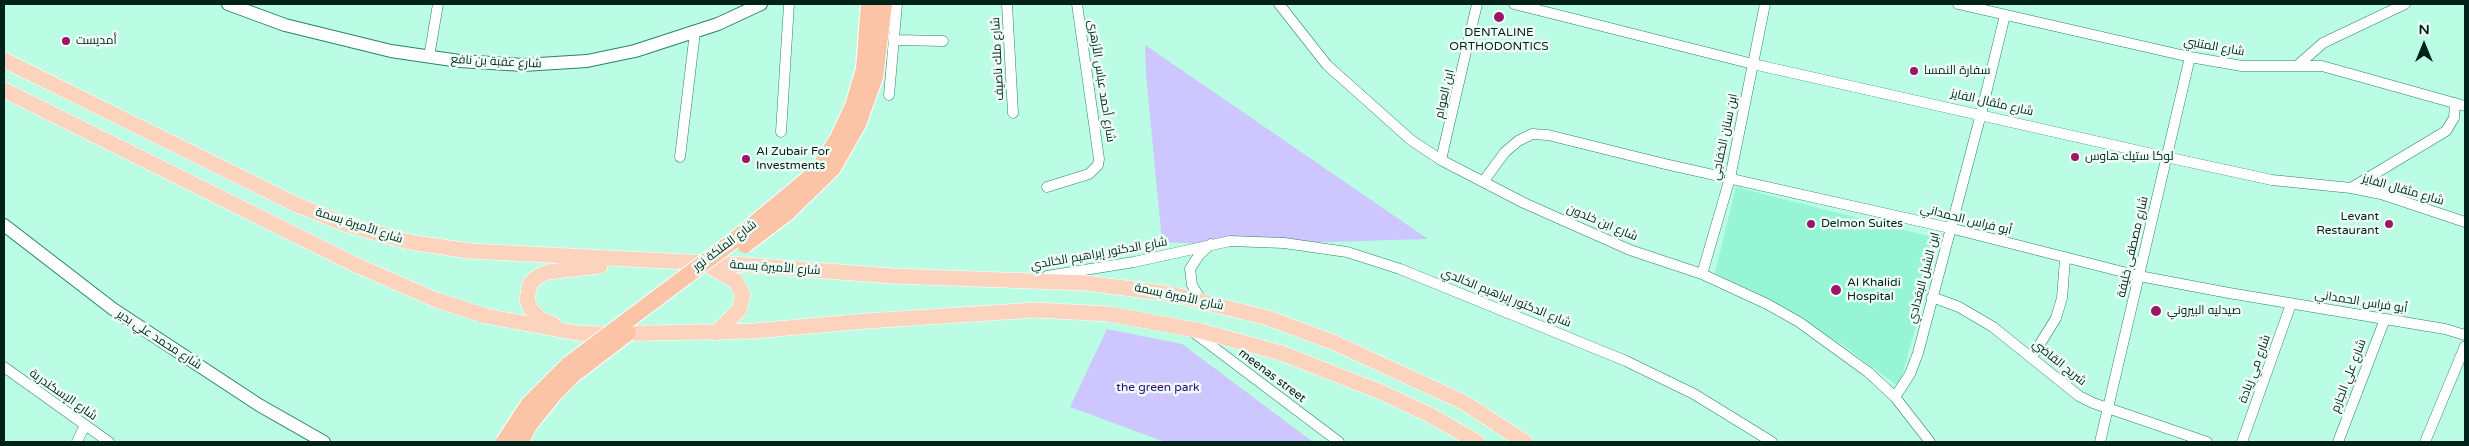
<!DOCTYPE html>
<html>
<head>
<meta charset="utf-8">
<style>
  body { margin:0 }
  #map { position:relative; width:2469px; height:446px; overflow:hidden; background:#bafce4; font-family:"Varela Round",sans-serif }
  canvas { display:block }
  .frame { position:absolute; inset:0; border:5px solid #002218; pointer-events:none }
  .north { position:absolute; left:2399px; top:20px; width:50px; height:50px; -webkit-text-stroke:4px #edfdf6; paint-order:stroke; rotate:0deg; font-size:14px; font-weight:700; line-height:20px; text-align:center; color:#002218 }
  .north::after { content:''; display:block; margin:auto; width:18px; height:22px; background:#002218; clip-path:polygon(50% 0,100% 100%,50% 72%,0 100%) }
</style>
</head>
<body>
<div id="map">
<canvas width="2469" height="446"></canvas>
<div class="frame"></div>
<div class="north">N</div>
</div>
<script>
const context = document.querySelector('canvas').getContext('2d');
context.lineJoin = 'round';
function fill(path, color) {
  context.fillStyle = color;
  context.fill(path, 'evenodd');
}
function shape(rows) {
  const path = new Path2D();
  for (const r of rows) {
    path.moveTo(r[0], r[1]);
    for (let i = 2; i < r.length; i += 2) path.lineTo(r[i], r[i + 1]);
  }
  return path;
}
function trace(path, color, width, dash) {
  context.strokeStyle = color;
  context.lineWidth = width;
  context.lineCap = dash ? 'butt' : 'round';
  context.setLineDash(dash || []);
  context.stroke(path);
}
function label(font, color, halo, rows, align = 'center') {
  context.font = font + ' "Varela Round",Cairo,sans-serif';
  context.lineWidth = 5;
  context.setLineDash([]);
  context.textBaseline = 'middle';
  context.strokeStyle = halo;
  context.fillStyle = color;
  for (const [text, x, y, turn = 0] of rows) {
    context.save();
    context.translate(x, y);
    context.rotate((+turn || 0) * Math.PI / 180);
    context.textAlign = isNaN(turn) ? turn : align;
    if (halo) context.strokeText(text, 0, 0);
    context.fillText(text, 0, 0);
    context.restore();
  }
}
fill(shape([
  [1736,187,1940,239,1900,383,1895,384,1843,345,1715,273]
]), '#95f5d5');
fill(shape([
  [1145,45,1428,239,1225,245,1162,242,1146,74],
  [1107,329,1182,344,1313,442,1165,442,1070,407]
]), '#cdc6ff');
const minor = shape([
  [1007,4,1013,113],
  [1279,4,1327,65,1411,140,1441,160,1524,203,1630,250,1702,274,1767,304,1799,322,1868,372,1895,397,1930,442],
  [1514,4,1753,64,2166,157,2272,180,2351,188,2381,194,2465,222],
  [1958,4,2190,57,2242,66,2322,66,2465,106],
  [895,40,943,41],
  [429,57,438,4],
  [2298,65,2323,43,2405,4],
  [889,95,897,4],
  [781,132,789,4],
  [680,157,695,32],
  [1441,160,1477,4],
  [1483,182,1505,152,1518,141,1532,134,1548,135,1665,164,1950,228,2139,276,2229,293,2445,329,2465,335],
  [1047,187,1089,174,1098,165,1099,159,1077,4],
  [2351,188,2446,131,2454,118,2455,103],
  [1702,274,1730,178,1765,4],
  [1047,276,1134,262,1230,241,1284,243,1347,252,1400,269,1626,361,1694,394,1772,442],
  [1932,297,1959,307,1993,327,2079,396,2093,403,2207,442],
  [1201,300,1192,285,1190,269,1199,255,1211,244],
  [1192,331,1339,442],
  [2032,357,2056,318,2062,298,2065,259],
  [4,367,109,442],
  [1895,397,1910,374,1918,353,1981,114,2005,15],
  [77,442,85,425],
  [2100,442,2190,57],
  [2242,442,2291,304],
  [2338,442,2385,319],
  [2425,442,2465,346]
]);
const tertiary = shape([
  [228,4,285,25,391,51,459,61,523,65,587,61,635,51,718,24,761,4],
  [4,225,113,309,259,405,324,442]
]);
const primary = shape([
  [4,60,297,205,348,225,409,242,470,251,747,265,893,276,1086,283,1171,294,1268,318,1335,343,1463,402,1525,442],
  [4,90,354,264,436,300,486,316,577,333,599,334,754,331,866,321,1036,310,1109,314,1201,331,1281,353,1381,392,1430,415,1477,442],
  [711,267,736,281,743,295,739,310,716,333],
  [554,325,539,318,530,308,527,299,530,284,537,277,548,272,600,266]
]);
const trunk = shape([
  [864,69,869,4],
  [875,77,884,4]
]);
trace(minor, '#2b836a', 11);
trace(tertiary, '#2b836a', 14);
trace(primary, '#fff', 16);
trace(trunk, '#fff', 18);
trace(minor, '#fff', 10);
trace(tertiary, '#fff', 12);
trace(primary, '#fcd3bc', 15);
trace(trunk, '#fbc4a6', 16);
const trunkBridge = shape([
  [745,245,787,213,833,168,858,124,875,77],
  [504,442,528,405,568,365,737,238,808,179,821,165,838,138,853,106,864,69],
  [520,442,530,424,555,393,573,375,628,333]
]);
trace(trunkBridge, '#fff', 18, []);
trace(trunkBridge, '#fbc4a6', 16);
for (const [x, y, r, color] of [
  [1499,17,6,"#9c1566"],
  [66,41,5,"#9c1566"],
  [1914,71,5,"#9c1566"],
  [2075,157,5,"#9c1566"],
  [746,159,5,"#9c1566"],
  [1811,224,5,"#9c1566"],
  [2389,224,5,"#9c1566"],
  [1836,290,6,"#9c1566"],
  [2156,311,6,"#9c1566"]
]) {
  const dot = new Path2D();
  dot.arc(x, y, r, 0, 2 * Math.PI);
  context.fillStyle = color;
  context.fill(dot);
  trace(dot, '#edfdf6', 2);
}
label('12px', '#002218', '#edfdf6', [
  ["DENTALINE",1499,33,"center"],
  ["ORTHODONTICS",1499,47,"center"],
  ["أمديست",76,41],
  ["سفارة النمسا",1924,71],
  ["Al Zubair For",756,152],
  ["Investments",756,166],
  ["لوكا ستيك هاوس",2085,157],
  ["Levant",2379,217,"right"],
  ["Restaurant",2379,231,"right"],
  ["Delmon Suites",1821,224],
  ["Al Khalidi",1847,283],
  ["Hospital",1847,297],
  ["صيدليه البيروني",2167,311]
], 'left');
label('12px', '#002218', '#edfdf6', [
  ["شارع المتنبي",2214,47,10],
  ["شارع ملك ناصيف",998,59,-93],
  ["شارع عقبة بن نافع",496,62,3],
  ["شارع أحمد عباس الأزهرى",1101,81,81],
  ["ابن العوام",1445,94,-77],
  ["شارع مثقال الفايز",1992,103,13],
  ["ابن سنان الخفاجي",1725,137,-78],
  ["شارع مثقال الفايز",2403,190,16],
  ["أبو فراس الحمداني",1966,220,14],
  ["شارع ابن خلدون",1602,223,23],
  ["شارع الأميرة بسمة",359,226,18],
  ["شارع الملكة نور",725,246,-37],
  ["شارع مصطفى خليفة",2133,247,-77],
  ["شارع الدكتور إبراهيم الخالدي",1099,254,-10],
  ["شارع الأميرة بسمة",775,268,4],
  ["ابن الشبل البغدادي",1924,278,-75],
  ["شارع الأميرة بسمة",1179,297,12],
  ["شارع الدكتور إبراهيم الخالدي",1506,298,22],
  ["أبو فراس الحمداني",2361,302,9],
  ["شارع محمد علي بدير",159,340,33],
  ["شريح القاضي",2059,363,39],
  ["شارع مي زيادة",2255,369,-70],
  ["meenas street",1272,376,37],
  ["شارع علي الجارم",2349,376,-69],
  ["شارع الإسكندرية",63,395,35]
]);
label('12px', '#38067f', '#edfdf6', [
  ["the green park",1158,388]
]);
</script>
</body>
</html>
